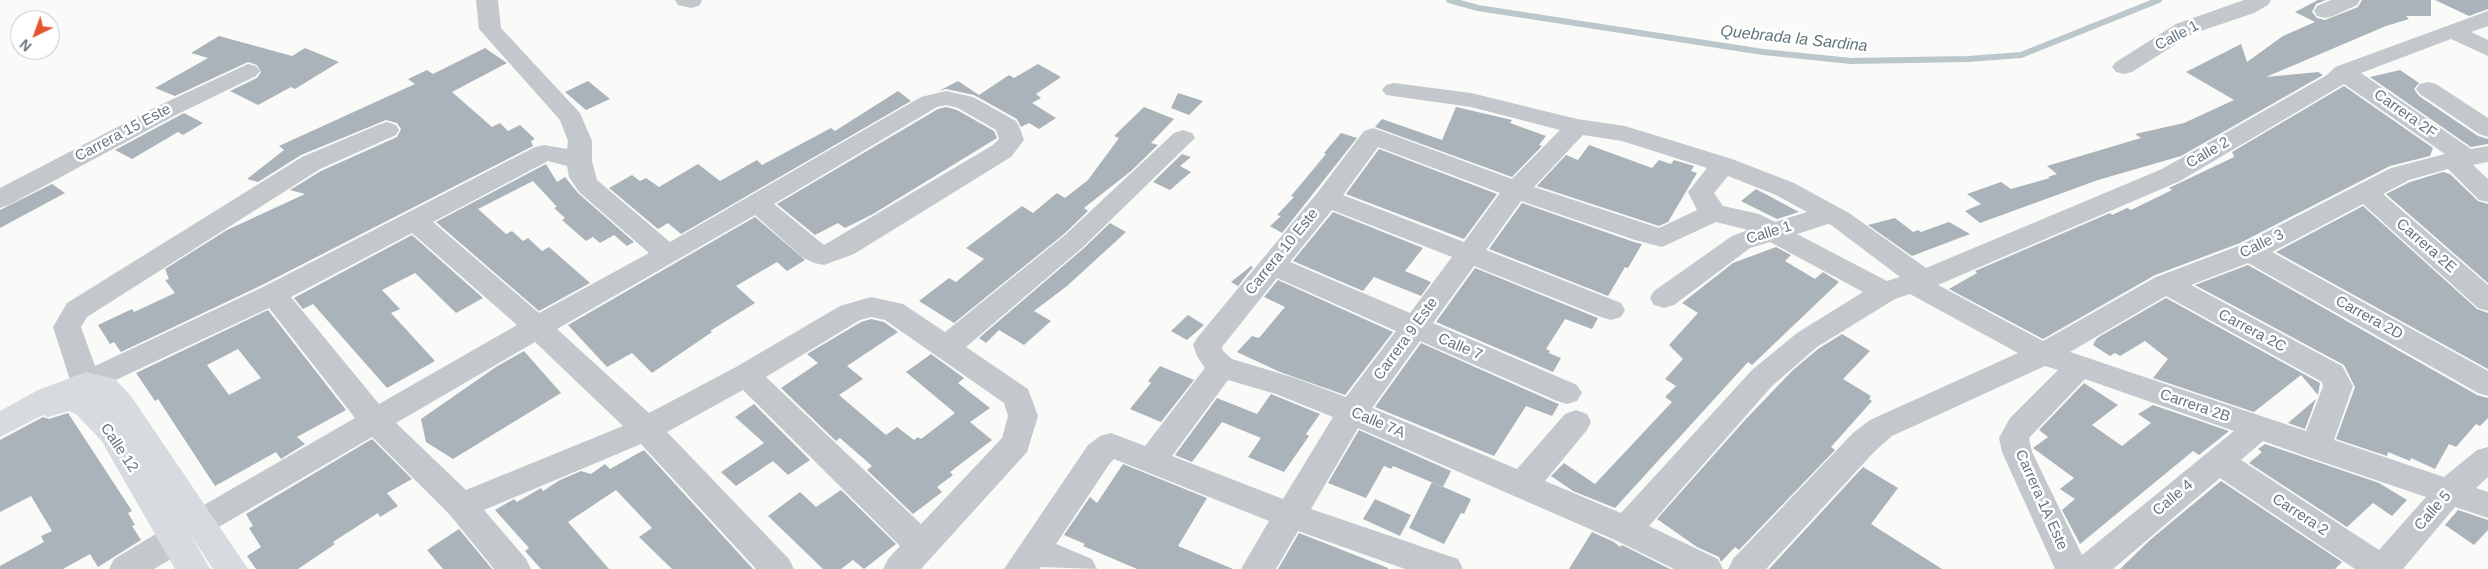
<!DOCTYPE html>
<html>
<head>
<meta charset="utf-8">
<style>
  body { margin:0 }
  #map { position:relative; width:2488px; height:569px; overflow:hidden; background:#fafaf8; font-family:Helvetica,sans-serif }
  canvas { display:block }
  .north { position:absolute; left:10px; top:10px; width:50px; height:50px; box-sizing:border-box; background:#fff; border:1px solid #c1c8cd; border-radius:50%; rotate:222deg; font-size:14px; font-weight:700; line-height:20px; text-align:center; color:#657683 }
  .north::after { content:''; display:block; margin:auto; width:18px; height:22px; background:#e4572e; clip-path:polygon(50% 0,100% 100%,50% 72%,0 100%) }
</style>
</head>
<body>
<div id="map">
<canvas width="2488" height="569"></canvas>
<div class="north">N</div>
</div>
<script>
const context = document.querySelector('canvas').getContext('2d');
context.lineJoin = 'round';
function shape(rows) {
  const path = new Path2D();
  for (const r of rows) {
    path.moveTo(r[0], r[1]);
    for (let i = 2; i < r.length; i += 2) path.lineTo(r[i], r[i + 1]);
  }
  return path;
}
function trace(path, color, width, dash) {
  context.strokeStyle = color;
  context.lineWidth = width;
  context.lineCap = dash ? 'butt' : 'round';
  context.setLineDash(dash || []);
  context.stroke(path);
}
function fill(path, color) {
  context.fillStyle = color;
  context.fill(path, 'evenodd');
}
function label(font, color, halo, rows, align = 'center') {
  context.font = font + ' Helvetica,sans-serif';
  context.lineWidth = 5;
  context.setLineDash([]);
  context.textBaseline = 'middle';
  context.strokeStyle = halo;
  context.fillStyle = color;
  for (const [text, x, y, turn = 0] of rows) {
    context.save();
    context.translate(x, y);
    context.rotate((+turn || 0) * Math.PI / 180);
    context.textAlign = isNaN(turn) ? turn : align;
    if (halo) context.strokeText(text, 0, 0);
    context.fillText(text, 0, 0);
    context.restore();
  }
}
trace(shape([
  [1449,0,1478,8,1763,52,1851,61,1968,59,2021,55,2159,0]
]), '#bbc7cb', 6);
fill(shape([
  [2318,0,2326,0,2316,4,2312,12,2317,18,2325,20,2358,7,2362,0,2431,0,2431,16,2406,16,2409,19,2386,26,2266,77,2318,72,2323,75,2181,156,2098,180,1980,223,1965,211,1981,204,1967,194,2001,182,2011,189,2050,178,2048,177,2057,174,2047,166,2141,138,2135,134,2184,123,2234,100,2186,72,2241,44,2247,62,2283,36,2315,22,2295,12],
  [2435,0,2488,0,2488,9,2469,16],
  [219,36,292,56,305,48,339,62,295,89,291,87,258,105,230,91,257,78,261,72,257,65,248,62,175,96,155,88,208,58,191,53],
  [485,48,507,63,452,92,492,127,500,123,508,131,520,125,535,139,531,141,533,146,262,285,121,352,114,342,110,344,98,325,132,309,134,312,175,293,165,280,169,279,165,269,227,230,305,194,290,190,321,171,397,137,401,129,397,123,386,120,301,155,258,182,247,179,284,150,279,146,415,84,408,79,427,70,433,74],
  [1038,64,1061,77,1036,94,1041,98,1032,103,1056,118,1039,129,1029,123,1021,127,1017,119,974,95,946,89,939,91,958,81,979,95,1009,75,1014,78],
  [2400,70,2419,83,2414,89,2419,96,2478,136,2488,139,2488,144,2471,147,2370,77],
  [588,81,610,99,586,110,565,92],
  [2344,86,2433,148,2430,156,2390,166,2240,243,2155,275,2043,339,1949,289,1977,273,1975,271,2110,213,2112,215,2127,208,2131,210,2172,190,2169,188,2234,157,2232,152],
  [898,91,911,101,681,234,668,223,658,229,609,188,632,175,640,181,646,178,659,187,698,164,720,181,757,160,762,165,831,128,835,131],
  [1178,93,1203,101,1189,115,1171,108],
  [946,107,957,110,994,131,997,138,873,214,845,228,838,223,815,235,777,204,938,109],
  [1144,107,1174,119,1151,143,1158,145,1131,171,1084,208,1088,211,1064,234,954,323,919,301,949,278,956,282,984,259,966,248,1022,206,1033,213,1057,193,1065,198,1088,180,1119,138,1114,136],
  [1456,107,1512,120,1510,123,1546,136,1539,145,1542,146,1512,177,1375,127,1382,119,1442,140],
  [184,113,203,123,183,135,178,132,132,159,115,150],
  [1341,133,1357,138,1282,233,1270,226,1281,216,1277,215,1294,197,1291,196,1326,154,1324,153],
  [1589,145,1652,168,1659,160,1671,164,1674,160,1694,166,1691,171,1697,173,1668,222,1659,226,1537,186,1566,155,1578,160],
  [1379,149,1497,194,1464,239,1346,194],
  [1182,154,1191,157,1180,166,1191,172,1170,190,1153,182],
  [546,164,557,182,565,177,578,193,634,242,627,246,614,235,600,243,593,237,586,241,562,220,565,218,554,208,557,207,533,181,478,209,506,234,512,231,523,241,528,238,542,251,549,247,590,283,539,311,436,222],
  [2443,172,2450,174,2478,201,2488,204,2488,283,2386,194,2410,182],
  [52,184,65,193,0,228,0,210],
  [1756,189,1799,212,1777,219,1741,201],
  [1522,203,1634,242,1642,244,1628,268,1625,267,1608,296,1489,249],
  [2363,206,2477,309,2488,313,2488,369,2276,252],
  [1333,212,1423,248,1405,271,1431,282,1421,296,1374,277,1363,291,1293,261],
  [755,217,805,260,787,271,777,262,736,286,755,303,710,331,712,332,652,373,632,353,607,367,568,325],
  [1895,218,1913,232,1918,230,1921,232,1949,222,1970,234,1912,256,1868,225],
  [1110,223,1126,232,1067,286,1034,311,1051,321,1024,345,999,330,986,343,979,338,1084,248],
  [412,235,483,298,456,313,415,273,382,290,400,309,391,313,435,361,387,388,313,304,303,309,294,298],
  [1776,247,1791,255,1785,261,1815,279,1823,272,1839,282,1752,365,1748,362,1615,508,1573,491,1551,476,1564,463,1595,484,1672,402,1665,397,1676,386,1665,379,1683,359,1669,345,1698,313,1682,303,1733,263],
  [2248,265,2477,395,2488,398,2488,418,2480,426,2476,424,2456,447,2449,444,2435,469,2411,458,2410,461,2388,452,2387,456,2336,439,2355,387,2344,365,2195,285],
  [1251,266,1253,267,1238,286,1231,282],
  [1475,268,1598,318,1592,329,1565,319,1546,349,1550,351,1549,353,1561,358,1553,372,1436,322],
  [1278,280,1393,332,1345,395,1280,372,1237,352,1252,336,1259,338,1285,307,1264,297],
  [2166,298,2320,383,2318,395,2301,375,2254,412,2153,378,2168,359,2145,341,2120,356,2115,353,2110,356,2093,345,2097,338],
  [268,310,346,410,297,437,305,444,281,459,276,452,215,486,158,399,155,401,136,373],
  [238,349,261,378,229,395,207,365],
  [1188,315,1204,325,1187,340,1171,331],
  [871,319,884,322,898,332,847,366,863,379,839,395,886,435,897,427,914,440,918,437,921,439,955,413,906,372,931,354,964,378,958,383,990,408,970,422,992,440,950,472,953,475,937,487,942,492,913,514,867,470,872,466,840,438,836,441,781,388,818,363,807,354,861,322],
  [1842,334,1870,351,1843,379,1871,396,1869,399,1872,401,1831,447,1835,450,1739,550,1735,547,1721,562,1719,557,1697,547,1657,519,1745,420,1793,370,1818,349],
  [1421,343,1556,403,1559,404,1552,416,1526,406,1494,456,1375,407],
  [524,351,561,393,453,459,426,442,421,419,496,367],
  [1160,366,1194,380,1161,422,1130,409,1151,383,1148,381],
  [2084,383,2118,405,2092,425,2122,446,2151,423,2138,414,2153,405,2229,431,2199,455,2193,451,2080,544,2062,510,2075,499,2060,489,2074,478,2033,448,2048,437,2039,430],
  [1271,394,1320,414,1306,434,1309,436,1284,472,1248,457,1261,438,1222,422,1192,462,1175,455,1217,398,1257,414],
  [2316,399,2305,429,2288,423],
  [754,404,810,460,788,475,773,461,736,486,721,472,764,443,735,417],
  [68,413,132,511,128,513,135,525,132,526,141,540,98,567,90,554,63,569,0,569,0,566,44,542,41,536,52,531,31,496,0,512,0,440,43,417,49,419],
  [1359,430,1451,471,1443,487,1393,466,1391,469,1384,466,1366,498,1328,483],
  [372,439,412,479,387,493,398,506,380,517,378,513,333,542,335,544,298,569,256,569,247,556,261,547,249,528,253,526,246,514],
  [2265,444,2379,483,2407,500,2392,516,2373,503,2347,527,2249,463,2262,452,2258,449],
  [644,450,753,569,672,569,639,537,652,528,616,490,568,522,609,569,541,569,525,551,529,548,495,510,514,499,517,502,541,488,543,491,560,480,581,471,591,474,605,464,610,469],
  [1123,464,1207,498,1178,546,1233,569,1137,569,1083,546,1085,544,1064,535,1090,497,1097,503],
  [1863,467,1898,488,1871,524,1942,569,1769,569],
  [2221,481,2342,562,2335,569,2120,569,2150,540],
  [1432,482,1471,499,1464,514,1461,513,1444,544,1409,528],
  [841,490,896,544,864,569,853,560,841,569,823,569,768,516,800,492,816,507],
  [1375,499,1411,515,1400,536,1363,519],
  [2458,510,2488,520,2488,530,2474,545,2445,525],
  [459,529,492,569,443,569,427,550],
  [1592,532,1614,542,1620,547,1622,545,1670,569,1569,569],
  [1299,533,1388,568,1388,569,1278,569]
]), '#aab3b9');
fill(shape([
  [476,0,498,0,501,28,580,113,592,141,592,161,597,180,670,242,921,97,946,91,973,97,1016,121,1019,126,1024,140,1011,157,854,254,824,265,814,263,802,257,755,215,557,329,649,413,736,367,840,306,871,297,903,304,945,332,1065,235,1174,133,1183,130,1192,133,1195,138,1083,247,966,347,1028,389,1038,416,1027,452,921,569,883,569,888,559,900,546,743,390,667,432,789,559,794,569,756,569,641,444,484,510,526,559,531,569,494,569,450,515,372,437,212,531,201,535,190,531,185,522,190,513,355,418,269,308,86,394,76,391,71,383,53,327,67,303,302,157,378,125,387,122,396,125,399,130,396,135,320,169,87,317,81,327,95,366,263,287,535,147,544,145,567,149,568,141,560,120,479,29,476,0],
  [946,105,958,108,996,130,999,139,993,145,824,245,774,204,937,107,946,105],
  [548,161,567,166,569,177,579,192,649,253,539,313,433,222,548,161],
  [412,233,517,325,379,404,291,297,412,233],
  [871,317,885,320,1004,403,1008,416,1002,438,921,524,766,377,860,320,871,317],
  [535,342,623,426,466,490,396,423,535,342],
  [675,0,701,0,702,1,699,6,691,8,678,5,675,0],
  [2244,0,2271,0,2268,5,2254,13,2192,34,2132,72,2124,74,2116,72,2112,67,2116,62,2176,24,2244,0],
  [2331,0,2360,0,2357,5,2333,16,2325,18,2317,16,2314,11,2317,6,2331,0],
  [2488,11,2488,26,2471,32,2488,40,2488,56,2451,39,2361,73,2471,149,2488,146,2488,162,2473,165,2488,179,2488,202,2479,200,2448,169,2409,180,2383,194,2488,285,2488,311,2478,308,2363,204,2272,252,2488,371,2488,396,2478,393,2248,263,2191,285,2342,366,2353,386,2334,440,2444,477,2477,450,2488,447,2488,477,2476,488,2488,492,2488,518,2455,507,2403,569,2355,569,2220,478,2113,569,2055,569,2002,452,1999,438,2010,418,2058,370,2045,366,1892,436,1875,451,1766,569,1728,569,1733,559,1853,433,1870,420,2018,353,1910,294,1895,299,1817,347,1772,386,1649,526,1718,559,1723,569,1674,569,1615,540,1358,428,1311,509,1458,559,1463,569,1405,569,1298,531,1276,569,1241,569,1269,521,1114,459,1110,463,1056,544,1092,559,1097,569,1041,567,1039,569,1004,569,1088,445,1100,436,1111,433,1145,446,1205,368,1197,356,1193,345,1197,338,1318,192,1364,131,1373,128,1382,131,1512,179,1560,130,1471,107,1386,95,1382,90,1386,85,1394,83,1471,93,1577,119,1625,126,1732,159,1794,183,1849,213,1926,268,2162,169,2327,75,2335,67,2488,11],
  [2344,84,2445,154,2391,168,2241,245,2156,277,2043,341,1938,285,2180,181,2344,84],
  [1583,135,1622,141,1707,168,1688,192,1697,210,1659,228,1534,187,1583,135],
  [1378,147,1500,193,1464,242,1343,195,1378,147],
  [1728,176,1776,195,1807,212,1775,222,1759,214,1723,206,1714,193,1728,176],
  [1521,201,1635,240,1662,247,1716,222,1748,230,1732,236,1654,291,1650,298,1654,305,1664,308,1674,305,1750,248,1770,242,1863,292,1797,333,1752,370,1621,513,1545,481,1587,430,1591,422,1587,414,1576,410,1565,414,1517,469,1372,408,1420,341,1557,401,1567,404,1577,401,1582,393,1577,385,1433,323,1474,266,1601,317,1611,320,1621,317,1625,310,1621,303,1486,250,1521,201],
  [1332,210,1452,257,1410,313,1290,262,1332,210],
  [1828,224,1831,225,1900,277,1887,281,1797,234,1828,224],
  [1277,278,1396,331,1346,397,1295,378,1232,359,1223,351,1222,347,1277,278],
  [2166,296,2322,382,2323,386,2306,431,2070,352,2166,296],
  [2085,379,2234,431,2082,555,2032,452,2029,438,2085,379],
  [1228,380,1276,394,1333,417,1283,499,1172,456,1228,380],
  [2263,441,2305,456,2426,497,2379,550,2241,460,2263,441],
  [248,64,256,66,260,71,256,76,174,116,9,205,0,208,0,188,158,106,248,64],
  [2428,82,2436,84,2488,118,2488,137,2479,134,2420,94,2416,89,2420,84,2428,82],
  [176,525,188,529,192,539,188,549,154,569,109,569,114,559,164,529,176,525]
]), '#c3c8cc');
fill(shape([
  [86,372,115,379,131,396,248,569,213,569,190,534,210,569,175,569,101,440,76,414,69,411,48,417,43,415,0,437,0,411,38,390,86,372]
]), '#d6dbdf');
label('15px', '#657683', '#fff', [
  ["Calle 1",2177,36,-28],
  ["Carrera 2F",2405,114,35],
  ["Carrera 15 Este",123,133,-28],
  ["Calle 2",2208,153,-30],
  ["Calle 1",1769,233,-17],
  ["Calle 3",2262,244,-26],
  ["Carrera 2E",2426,246,41],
  ["Carrera 10 Este",1282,252,-51],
  ["Carrera 2D",2369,318,29],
  ["Carrera 2C",2252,331,28],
  ["Carrera 9 Este",1406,339,-54],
  ["Calle 7",1460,347,23],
  ["Carrera 2B",2195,406,19],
  ["Calle 7A",1378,423,23],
  ["Calle 12",119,448,56],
  ["Calle 4",2173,498,-40],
  ["Carrera 1A Este",2041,500,66],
  ["Calle 5",2433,511,-49],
  ["Carrera 2",2300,515,33]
]);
label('italic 16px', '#60757c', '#fff', [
  ["Quebrada la Sardina",1794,39,6]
]);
</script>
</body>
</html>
